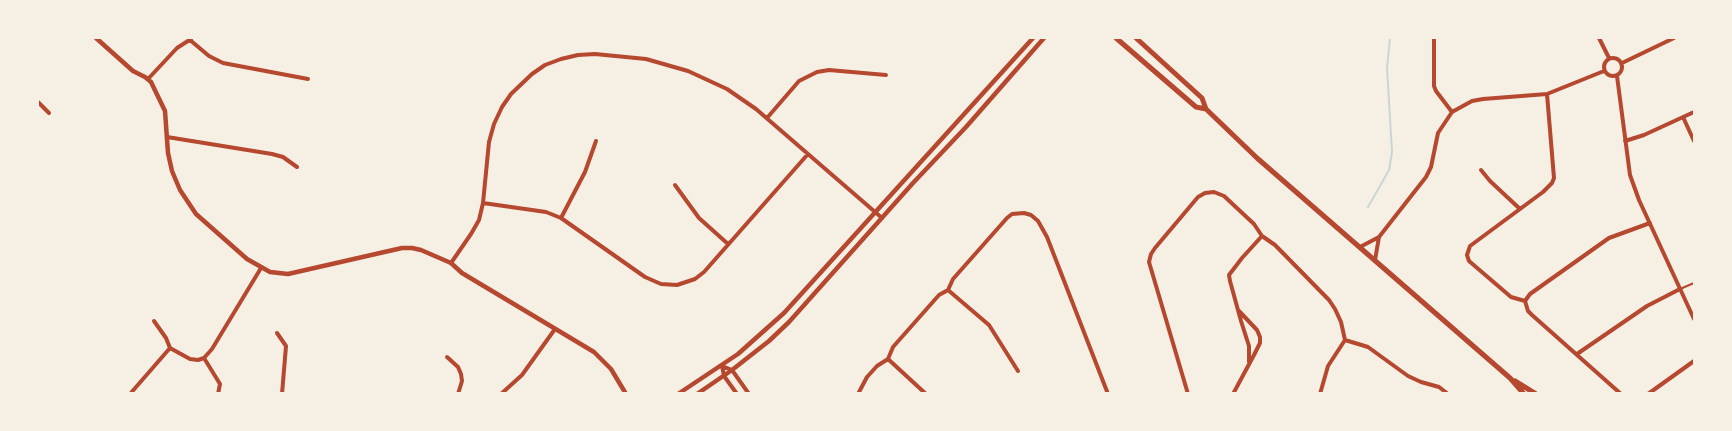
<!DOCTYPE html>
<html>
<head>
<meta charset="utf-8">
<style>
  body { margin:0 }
  #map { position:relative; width:1732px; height:431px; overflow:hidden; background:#f6efe4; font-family:Helvetica,sans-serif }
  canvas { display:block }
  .frame { position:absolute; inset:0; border:39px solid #f6efe4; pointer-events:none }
</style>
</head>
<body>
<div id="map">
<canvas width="1732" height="431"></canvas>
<div class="frame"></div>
</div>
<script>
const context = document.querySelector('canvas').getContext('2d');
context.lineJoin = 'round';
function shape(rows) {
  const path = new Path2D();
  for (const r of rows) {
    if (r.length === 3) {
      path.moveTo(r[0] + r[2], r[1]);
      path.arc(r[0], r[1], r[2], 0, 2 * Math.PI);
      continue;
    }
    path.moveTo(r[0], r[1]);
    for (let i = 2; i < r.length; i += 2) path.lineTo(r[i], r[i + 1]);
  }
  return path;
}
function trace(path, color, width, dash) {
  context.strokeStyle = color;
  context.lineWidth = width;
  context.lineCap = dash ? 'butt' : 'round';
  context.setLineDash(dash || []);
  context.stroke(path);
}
trace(shape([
  [1368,207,1389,170,1392,152,1387,68,1390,38]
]), '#c9d6d2', 2);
trace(shape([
  [1680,289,1694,283]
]), '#b5482f', 2);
trace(shape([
  [1434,38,1434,86,1436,91,1452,112],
  [1599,38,1609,58],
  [190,40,209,56,223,63,308,79],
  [1613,67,9],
  [1622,63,1674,38],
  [1617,76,1630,175,1639,200,1694,319],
  [148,79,177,48,191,39],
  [38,102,49,113],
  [1683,117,1694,141],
  [767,118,799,81,817,72,829,70,886,75],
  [167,137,272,154,283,157,297,167],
  [1625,141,1644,135,1694,112],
  [1481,170,1490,181,1520,209],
  [675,185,699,218,728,244],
  [483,203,546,212,561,218,645,277,661,284,677,285,695,279,704,272,808,154],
  [561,218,585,172,596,141],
  [1360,247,1379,237],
  [1375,260,1379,237,1426,177,1431,167,1438,133,1452,112,1472,101,1483,99,1547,94,1604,71],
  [451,263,471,234,479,220,483,203,489,142,494,124,502,107,511,94,532,74,545,65,561,59,578,55,595,54,646,59,688,71,727,89,756,109,882,218],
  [948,290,989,325,1018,371],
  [1525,301,1511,297,1469,261,1467,255,1470,246,1543,192,1552,183,1554,178,1547,94],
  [154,321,166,338,170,348,190,359,198,360,204,358,212,349,261,268],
  [277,333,286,346,282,394],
  [1345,340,1368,347,1408,376,1421,382,1439,387,1448,394],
  [1577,354,1647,306,1680,289],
  [447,357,458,367,461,374,462,381,458,394],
  [204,358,220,384,218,394],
  [888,359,926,394],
  [1249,362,1249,346,1241,321,1230,281,1229,275,1242,258,1262,236],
  [722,366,732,370,749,394],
  [722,366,724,376,737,394],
  [130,394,170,348],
  [501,394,522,375,555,329],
  [858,394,867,377,877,366,888,359,893,347,939,295,948,290,953,279,1007,218,1012,214,1024,213,1031,215,1038,221,1047,237,1108,394],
  [1188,394,1149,262,1151,254,1155,248,1198,197,1205,193,1214,192,1224,196,1254,224,1262,236,1275,245,1329,300,1335,309,1341,322,1345,340,1328,366,1320,394],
  [1233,394,1254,355,1260,343,1260,337,1257,330,1239,311],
  [1621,394,1532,315,1528,311,1525,301,1530,294,1609,238,1650,223],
  [1648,394,1694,361]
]), '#b5482f', 4);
trace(shape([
  [96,38,133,71,145,77,151,82,165,111,168,153,172,171,180,190,196,214,247,259,270,272,288,274,402,248,412,248,421,250,451,263,462,273,594,352,611,369,626,394],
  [678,394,738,354,784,313,1033,38],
  [697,394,732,370,769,341,789,322,913,183,966,127,1044,38]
]), '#b5482f', 4.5);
trace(shape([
  [1116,38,1196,107,1206,109],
  [1136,38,1202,98,1206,109,1257,158,1510,378,1524,394],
  [1515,381,1536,394]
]), '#b5482f', 5);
</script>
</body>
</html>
